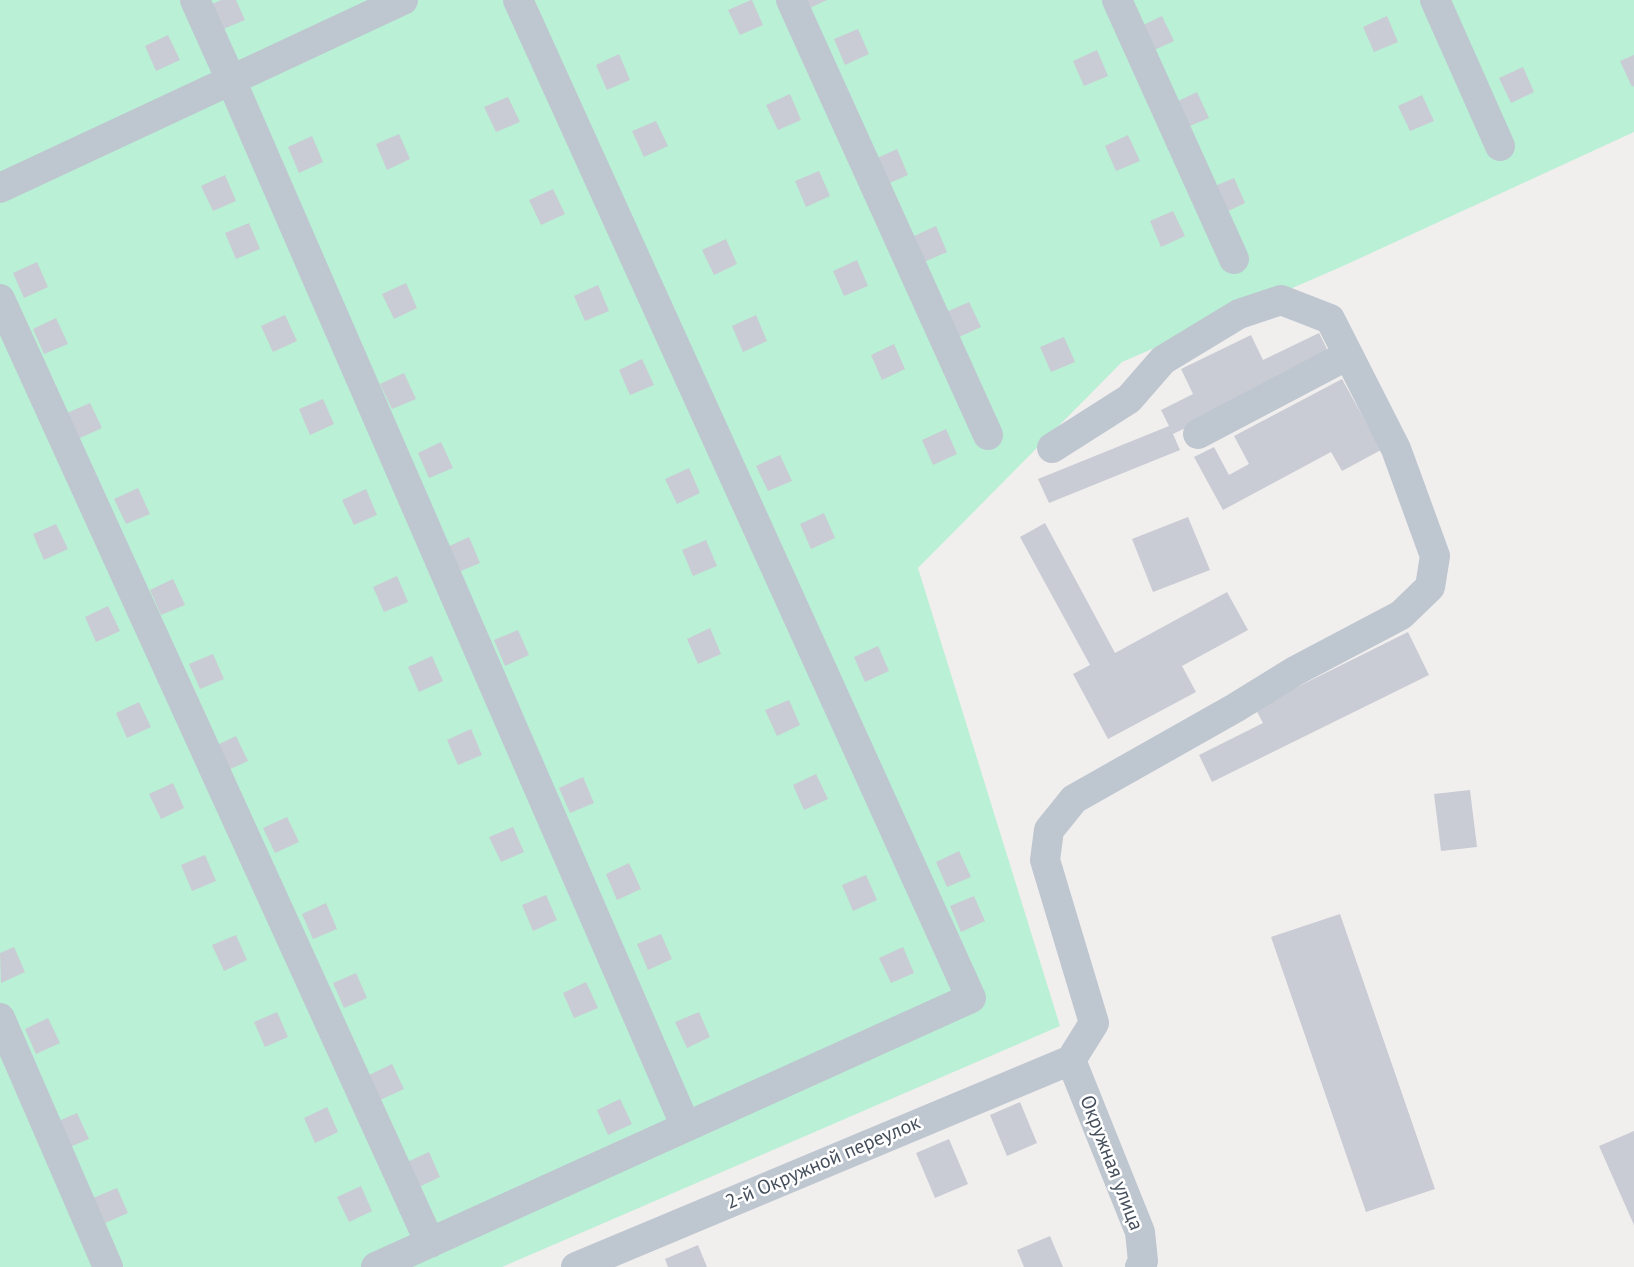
<!DOCTYPE html>
<html>
<head>
<meta charset="utf-8">
<style>
  body { margin:0 }
  canvas { display:block; background:#f1eeee }
</style>
</head>
<body>
<canvas width="1634" height="1267"></canvas>
<script>
const context = document.querySelector('canvas').getContext('2d');
context.lineJoin = 'round';
function fill(path, color) {
  context.fillStyle = color;
  context.fill(path, 'evenodd');
}
function shape(rows) {
  const path = new Path2D();
  for (const r of rows) {
    path.moveTo(r[0], r[1]);
    for (let i = 2; i < r.length; i += 2) path.lineTo(r[i], r[i + 1]);
  }
  return path;
}
function trace(path, color, width, dash) {
  context.strokeStyle = color;
  context.lineWidth = width;
  context.lineCap = dash ? 'butt' : 'round';
  context.setLineDash(dash || []);
  context.stroke(path);
}
function label(font, color, halo, rows, align = 'center') {
  context.font = font + ' "PT Sans",sans-serif';
  context.lineWidth = 5;
  context.setLineDash([]);
  context.textBaseline = 'middle';
  context.strokeStyle = halo;
  context.fillStyle = color;
  for (const [text, x, y, turn = 0] of rows) {
    context.save();
    context.translate(x, y);
    context.rotate((+turn || 0) * Math.PI / 180);
    context.textAlign = isNaN(turn) ? turn : align;
    if (halo) context.strokeText(text, 0, 0);
    context.fillText(text, 0, 0);
    context.restore();
  }
}
fill(shape([
  [0,0,1634,0,1634,132,1343,266,1122,362,918,568,1060,1026,502,1267,0,1267]
]), '#baf0d5');
fill(shape([
  [221,0,236,0,245,20,221,30,210,5],
  [751,0,752,0,763,25,740,35,728,10],
  [806,0,827,0,810,8],
  [1162,16,1174,41,1150,52,1139,27],
  [1387,16,1398,42,1374,52,1363,27],
  [858,29,869,54,845,65,834,39],
  [168,35,180,60,156,71,145,46],
  [1097,50,1108,76,1084,86,1073,61],
  [619,54,630,80,607,90,596,65],
  [1634,55,1634,86,1632,87,1620,61],
  [1523,67,1534,92,1511,103,1499,78],
  [1197,92,1209,118,1185,128,1174,103],
  [790,94,801,120,778,130,766,105],
  [1422,95,1434,121,1410,131,1398,106],
  [508,97,520,122,496,132,484,107],
  [656,121,668,146,644,157,632,131],
  [399,134,410,159,387,170,376,144],
  [1128,135,1140,161,1116,171,1105,146],
  [312,136,323,162,299,173,288,147],
  [897,149,908,175,885,185,873,160],
  [819,171,830,196,806,207,795,181],
  [225,175,236,201,213,211,201,186],
  [1234,178,1245,203,1222,214,1210,188],
  [553,189,565,214,541,225,529,200],
  [1173,211,1185,236,1161,247,1150,221],
  [249,223,260,249,236,259,225,233],
  [936,226,947,252,924,262,912,237],
  [726,239,737,264,714,275,702,250],
  [857,260,868,286,844,296,833,271],
  [37,262,48,287,24,298,13,273],
  [406,283,417,308,394,319,382,294],
  [598,285,609,311,585,321,574,296],
  [969,302,981,327,957,338,946,312],
  [285,315,297,341,273,352,261,326],
  [756,315,767,341,743,352,732,326],
  [56,318,68,344,44,354,33,329],
  [1319,333,1331,357,1173,434,1180,450,1049,503,1038,479,1169,426,1161,410,1193,394,1181,369,1251,335,1263,360],
  [1064,337,1075,362,1051,372,1040,347],
  [894,344,905,369,882,380,871,355],
  [642,359,654,385,630,395,619,370],
  [404,373,416,399,392,409,380,384],
  [1342,379,1381,450,1342,471,1331,452,1223,510,1194,457,1214,447,1229,475,1249,464,1234,436],
  [323,399,334,424,310,435,299,409],
  [90,403,102,428,78,439,67,413],
  [946,429,957,454,933,465,922,440],
  [441,442,453,468,429,478,418,453],
  [780,455,792,481,768,491,756,466],
  [689,468,700,493,677,504,665,479],
  [138,488,150,514,126,524,114,499],
  [366,489,377,515,354,525,342,500],
  [824,513,835,538,811,549,800,524],
  [1188,517,1210,570,1153,592,1132,539],
  [1045,523,1115,653,1227,592,1248,630,1182,666,1196,692,1108,739,1073,674,1090,665,1020,537],
  [56,524,68,549,44,560,33,534],
  [469,537,480,563,456,573,445,548],
  [706,540,717,566,693,576,682,550],
  [397,576,408,602,384,612,373,587],
  [173,579,185,605,161,615,150,590],
  [108,606,120,631,96,642,85,617],
  [710,628,721,654,698,664,687,639],
  [518,630,529,655,505,666,494,640],
  [1408,632,1429,675,1212,782,1199,755,1263,723,1255,708],
  [878,646,889,671,865,682,854,657],
  [213,654,224,679,200,689,189,664],
  [432,656,443,681,419,692,408,667],
  [789,700,800,725,777,736,765,710],
  [139,702,151,727,127,738,116,713],
  [471,729,482,755,458,765,447,740],
  [236,736,248,761,224,772,213,747],
  [816,774,828,799,804,810,793,785],
  [583,777,594,803,570,813,559,788],
  [173,783,184,808,161,819,149,794],
  [1470,790,1477,847,1441,851,1434,794],
  [287,817,299,842,275,853,263,828],
  [513,827,524,852,501,862,489,837],
  [959,851,971,877,947,887,936,862],
  [205,855,216,881,192,891,181,865],
  [629,863,641,889,617,900,606,874],
  [866,875,877,900,853,911,842,885],
  [546,895,557,920,533,931,522,905],
  [974,896,985,921,961,932,950,906],
  [326,903,337,929,313,939,302,914],
  [1340,914,1435,1189,1366,1212,1271,937],
  [661,934,672,959,648,970,637,944],
  [236,935,247,960,224,971,212,945],
  [14,947,25,972,1,983,0,953],
  [903,947,914,973,891,983,879,958],
  [356,973,367,998,344,1008,333,983],
  [586,982,598,1008,574,1018,563,993],
  [277,1012,288,1037,265,1047,254,1022],
  [699,1012,710,1037,687,1048,675,1022],
  [48,1018,60,1043,36,1054,25,1029],
  [392,1064,404,1089,380,1100,369,1075],
  [620,1099,632,1124,608,1135,597,1110],
  [1020,1102,1037,1143,1007,1156,990,1115],
  [327,1107,338,1132,315,1143,304,1118],
  [77,1113,89,1139,65,1149,54,1123],
  [1634,1131,1634,1225,1599,1146],
  [949,1139,968,1184,935,1198,916,1153],
  [429,1152,440,1177,417,1188,405,1163],
  [361,1186,372,1211,349,1222,337,1197],
  [117,1188,128,1213,105,1223,93,1198],
  [1050,1236,1063,1267,1024,1267,1017,1250],
  [698,1245,707,1267,668,1267,665,1259]
]), '#c9ccd4');
trace(shape([
  [195,0,231,80,686,1127],
  [791,0,988,435],
  [1117,0,1234,259],
  [1435,0,1500,146],
  [0,188,403,0],
  [0,299,430,1243],
  [1198,434,1348,355],
  [1052,448,1129,399,1163,360,1239,314,1281,300,1330,319,1396,449,1435,556,1430,587,1401,615,1295,671,1235,708,1074,799,1049,830,1045,860,1094,1023,1071,1060],
  [0,1018,108,1267],
  [1071,1060,1140,1232,1143,1261,1140,1267],
  [376,1267,971,998,518,0],
  [576,1267,1071,1060]
]), '#bec6d0', 30);
label('20px', '#454f5c', '#fff', [
  ["2-й Окружной переулок",823,1163,-23],
  ["Окружная улица",1111,1163,69]
]);
</script>
</body>
</html>
